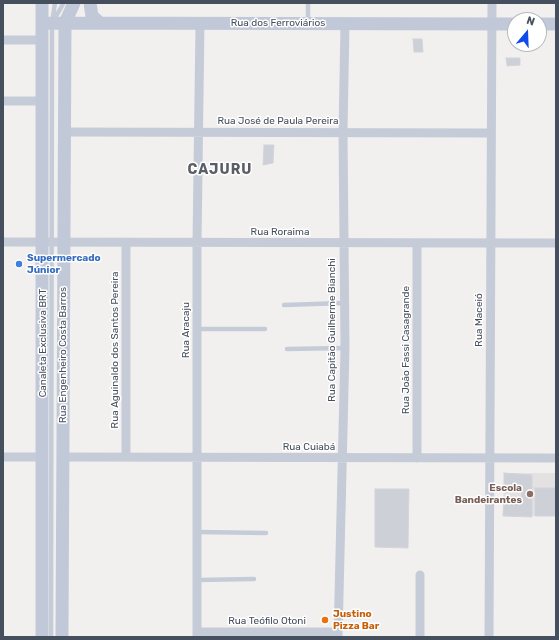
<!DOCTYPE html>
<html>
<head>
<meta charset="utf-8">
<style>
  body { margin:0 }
  #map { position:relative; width:559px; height:640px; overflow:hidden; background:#f2f0ef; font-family:Rubik,sans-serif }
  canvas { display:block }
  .frame { position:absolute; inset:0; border:4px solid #464f5e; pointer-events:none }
  .north { position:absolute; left:507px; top:12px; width:40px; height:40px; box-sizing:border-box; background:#fff; border:1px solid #b5b9bf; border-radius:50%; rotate:19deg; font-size:11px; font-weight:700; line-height:16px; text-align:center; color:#464f5e }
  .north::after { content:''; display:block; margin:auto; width:14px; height:18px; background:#0f4bec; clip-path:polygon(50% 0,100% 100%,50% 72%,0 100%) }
</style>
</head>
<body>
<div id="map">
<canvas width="559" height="640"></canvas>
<div class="frame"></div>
<div class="north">N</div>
</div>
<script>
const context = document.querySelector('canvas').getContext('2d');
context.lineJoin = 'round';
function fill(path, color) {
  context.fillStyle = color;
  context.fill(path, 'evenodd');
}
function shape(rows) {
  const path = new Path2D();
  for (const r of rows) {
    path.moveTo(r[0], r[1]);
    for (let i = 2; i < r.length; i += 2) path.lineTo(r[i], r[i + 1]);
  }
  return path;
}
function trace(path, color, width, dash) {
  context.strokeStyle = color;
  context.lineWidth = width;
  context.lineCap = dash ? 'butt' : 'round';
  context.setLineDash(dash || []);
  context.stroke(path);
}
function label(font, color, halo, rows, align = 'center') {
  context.font = font + ' Rubik,sans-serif';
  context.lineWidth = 3;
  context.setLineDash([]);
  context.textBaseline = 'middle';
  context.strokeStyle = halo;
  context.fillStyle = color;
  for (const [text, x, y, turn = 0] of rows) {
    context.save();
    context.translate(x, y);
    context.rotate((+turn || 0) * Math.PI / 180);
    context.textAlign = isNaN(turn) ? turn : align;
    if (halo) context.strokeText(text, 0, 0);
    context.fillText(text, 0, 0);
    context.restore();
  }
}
fill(shape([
  [504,473,556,473,556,516,503,516]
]), '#e3e1e1');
const building = shape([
  [413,39,422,39,423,52,414,52,413,39],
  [506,58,520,58,520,65,507,66,506,58],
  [264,145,274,145,273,163,263,165,264,145],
  [504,473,532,475,532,517,503,516,504,500,521,501,522,488,504,488,504,473],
  [535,488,556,488,556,516,535,516,535,488],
  [375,489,409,489,408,548,375,547,375,489]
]);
fill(building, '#ced0d7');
trace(building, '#d3d4db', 1);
trace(shape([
  [308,3,308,22],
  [54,20,63,4],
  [284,305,344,303],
  [197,329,265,329],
  [287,349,345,348],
  [197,532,266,533],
  [197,580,254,579],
  [51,637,52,23,55,3]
]), '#c5ccd8', 4.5);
trace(shape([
  [3,40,42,40],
  [3,101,42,101],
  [64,132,491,133],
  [3,242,556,243],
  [126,242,126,457],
  [3,457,42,457],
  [63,457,556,458],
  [417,458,417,243],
  [420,575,420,637],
  [197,632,338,632],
  [197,637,197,242,200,23],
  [338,637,345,348,343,132,345,24],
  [489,637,492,3]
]), '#c5ccd8', 9);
trace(shape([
  [90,3,92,16,100,23],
  [42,23,515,24],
  [539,24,556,24],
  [42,637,42,3],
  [62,637,65,23,74,3]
]), '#c1c9d9', 13);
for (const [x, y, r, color] of [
  [19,264,4,"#3f7fe0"],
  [530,494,4,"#8d6e63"],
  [325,620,4,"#e8710a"]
]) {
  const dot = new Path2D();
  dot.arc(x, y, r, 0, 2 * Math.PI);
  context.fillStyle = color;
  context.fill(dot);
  trace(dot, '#fff', 1.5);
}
label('10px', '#464f5e', '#fff', [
  ["Rua dos Ferroviários",278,23],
  ["Rua José de Paula Pereira",278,121],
  ["Rua Roraima",280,232],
  ["Rua Maceió",479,320,-90],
  ["Rua Aracaju",186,330,-90],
  ["Rua Capitão Guilherme Bianchi",332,330,-90],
  ["Canaleta Exclusiva BRT",43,343,-90],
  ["Rua Aguinaldo dos Santos Pereira",115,350,-90],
  ["Rua João Fassi Casagrande",406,350,-90],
  ["Rua Engenheiro Costa Barros",63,355,-90],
  ["Rua Cuiabá",309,447],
  ["Rua Teófilo Otoni",267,621]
]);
label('bold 10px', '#366cbe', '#fff', [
  ["Supermercado",27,258],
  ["Júnior",27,270]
], 'left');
label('bold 10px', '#785e54', '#fff', [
  ["Escola",522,488],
  ["Bandeirantes",522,500]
], 'right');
label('bold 10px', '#c56008', '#fff', [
  ["Justino",333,614],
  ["Pizza Bar",333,626]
], 'left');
context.letterSpacing = '1px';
label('bold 14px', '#5b5e65', '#fff', [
  ["CAJURU",220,170]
]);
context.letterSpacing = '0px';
</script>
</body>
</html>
